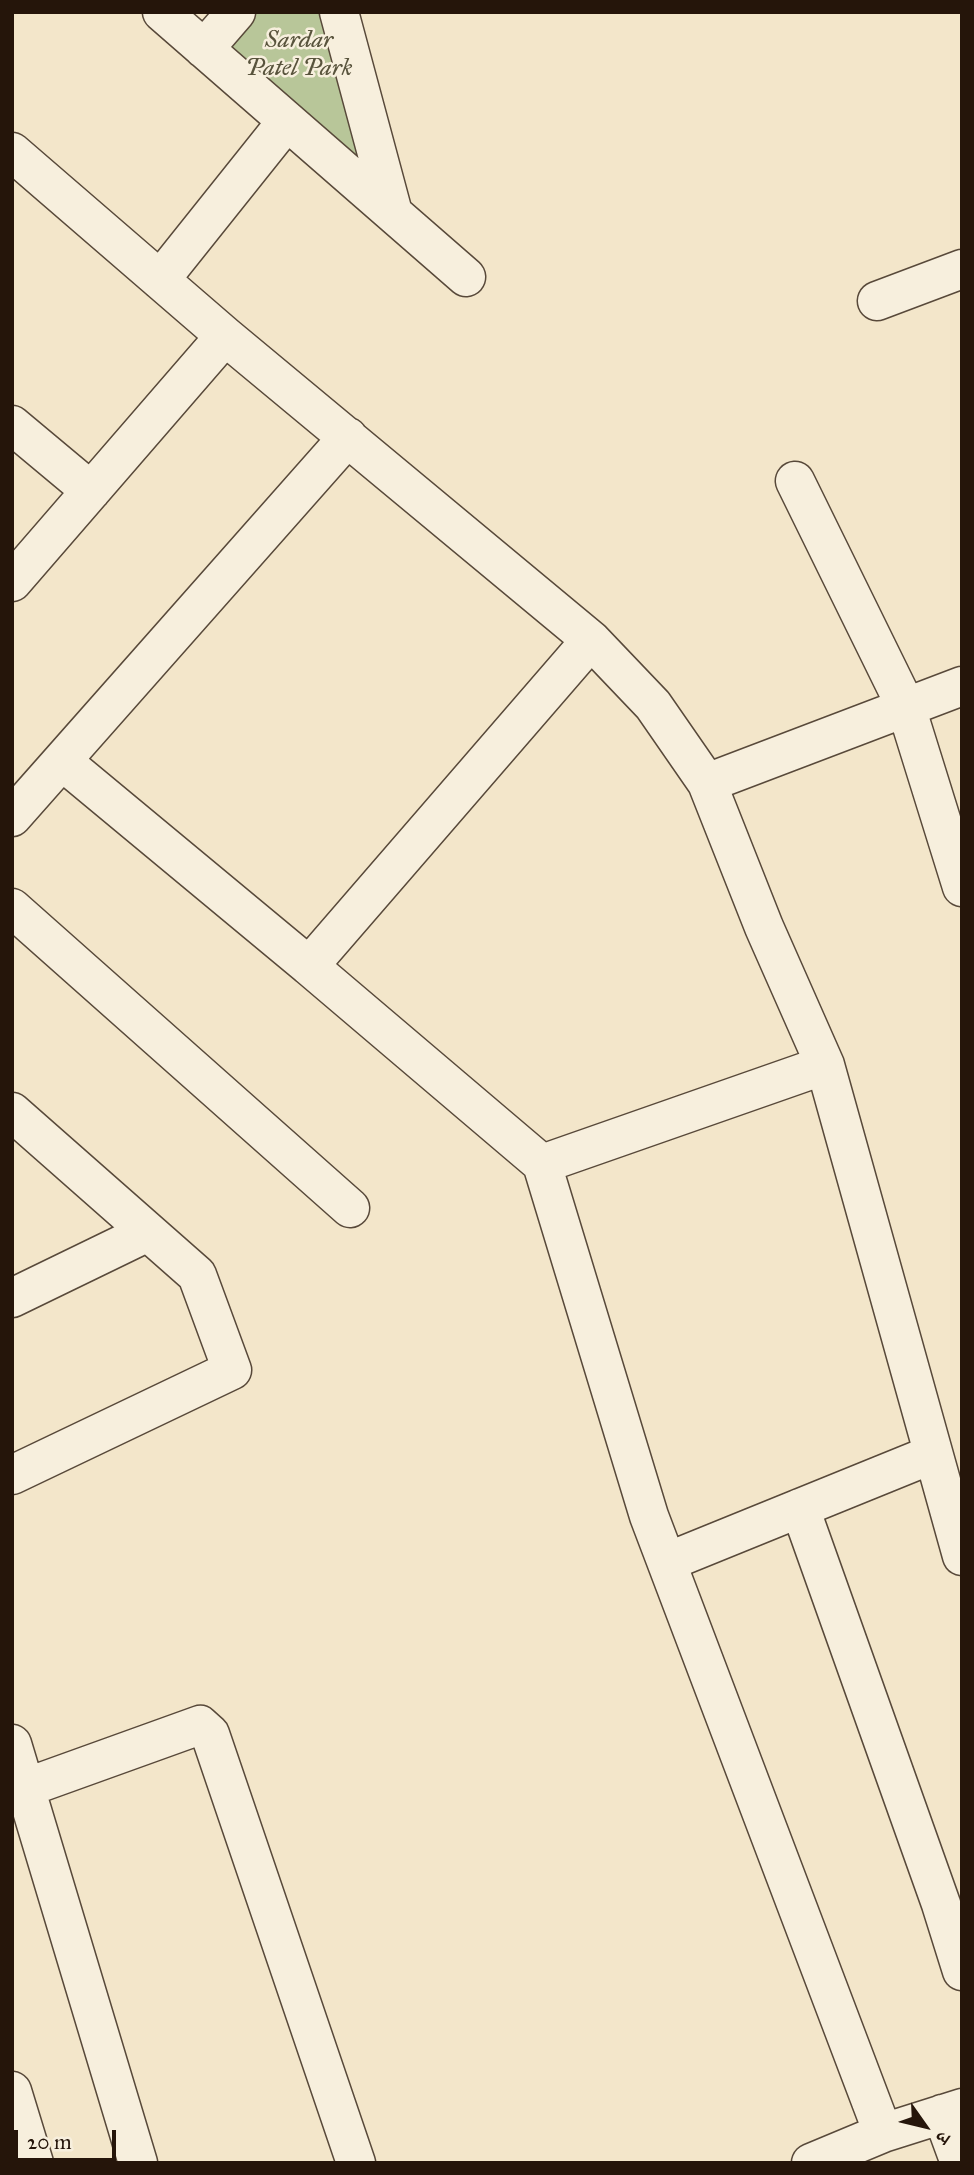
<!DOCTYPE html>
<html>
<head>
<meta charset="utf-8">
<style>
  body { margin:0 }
  #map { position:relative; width:974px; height:2175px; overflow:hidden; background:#f3e6ca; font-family:"IM FELL Great Primer","Noto Serif Devanagari",serif }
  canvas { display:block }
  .frame { position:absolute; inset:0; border:14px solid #25150a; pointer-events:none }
  .north { position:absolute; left:890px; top:2091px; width:70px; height:70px; -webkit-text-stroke:5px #f7efdd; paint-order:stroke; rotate:124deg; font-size:19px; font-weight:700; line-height:28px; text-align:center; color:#25150a }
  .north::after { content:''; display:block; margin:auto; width:24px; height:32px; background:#25150a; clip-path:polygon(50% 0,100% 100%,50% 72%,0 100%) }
  .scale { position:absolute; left:14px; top:2130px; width:102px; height:32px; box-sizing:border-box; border:4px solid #25150a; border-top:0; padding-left:9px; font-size:21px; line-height:24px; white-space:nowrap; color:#25150a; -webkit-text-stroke:5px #f7efdd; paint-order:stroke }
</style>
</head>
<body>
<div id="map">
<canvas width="974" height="2175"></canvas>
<div class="frame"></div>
<div class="north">उ</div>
<div class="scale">20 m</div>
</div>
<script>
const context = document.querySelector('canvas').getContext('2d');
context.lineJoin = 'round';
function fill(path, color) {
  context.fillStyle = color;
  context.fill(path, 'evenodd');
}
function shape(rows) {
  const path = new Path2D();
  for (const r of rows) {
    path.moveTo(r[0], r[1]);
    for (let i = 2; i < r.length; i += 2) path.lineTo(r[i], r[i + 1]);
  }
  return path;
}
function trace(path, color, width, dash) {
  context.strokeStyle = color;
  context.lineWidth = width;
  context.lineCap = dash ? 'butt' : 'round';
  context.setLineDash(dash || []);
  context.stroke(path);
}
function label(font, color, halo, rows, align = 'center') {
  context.font = font + ' "IM FELL Great Primer",serif';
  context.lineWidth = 5;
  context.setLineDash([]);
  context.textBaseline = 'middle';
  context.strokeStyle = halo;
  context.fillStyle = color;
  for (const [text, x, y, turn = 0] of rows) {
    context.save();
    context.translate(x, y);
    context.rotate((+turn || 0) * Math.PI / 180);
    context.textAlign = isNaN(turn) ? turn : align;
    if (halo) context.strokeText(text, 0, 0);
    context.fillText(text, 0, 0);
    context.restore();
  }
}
fill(shape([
  [248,12,332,12,376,176,220,45]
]), '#b8c699');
const minor = shape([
  [162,12,466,277],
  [339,12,393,213],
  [204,49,236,12],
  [12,152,225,336,591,640,653,705,707,783,962,686],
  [160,280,287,121],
  [877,301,962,269],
  [12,425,91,491],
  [795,481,906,707,962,887],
  [12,582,225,336],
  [62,761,309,966],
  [707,783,764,927,825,1065,962,1556],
  [12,817,348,437],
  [12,908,350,1208],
  [825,1065,542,1164,649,1516,883,2133],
  [12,1112,197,1275,232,1370,12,1475],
  [542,1164,309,966,591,640],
  [12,1298,148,1232],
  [800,1508,941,1904,962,1971],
  [667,1562,933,1454],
  [12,1744,138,2163],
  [25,1788,200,1725,210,1734,356,2163],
  [12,2091,34,2163],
  [942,2114,960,2163],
  [811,2163,883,2133,962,2108]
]);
trace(minor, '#58493a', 41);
trace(minor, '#f7efdd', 38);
label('italic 24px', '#58533c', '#f7efdd', [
  ["Sardar",299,41],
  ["Patel Park",299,69]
]);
</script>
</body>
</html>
